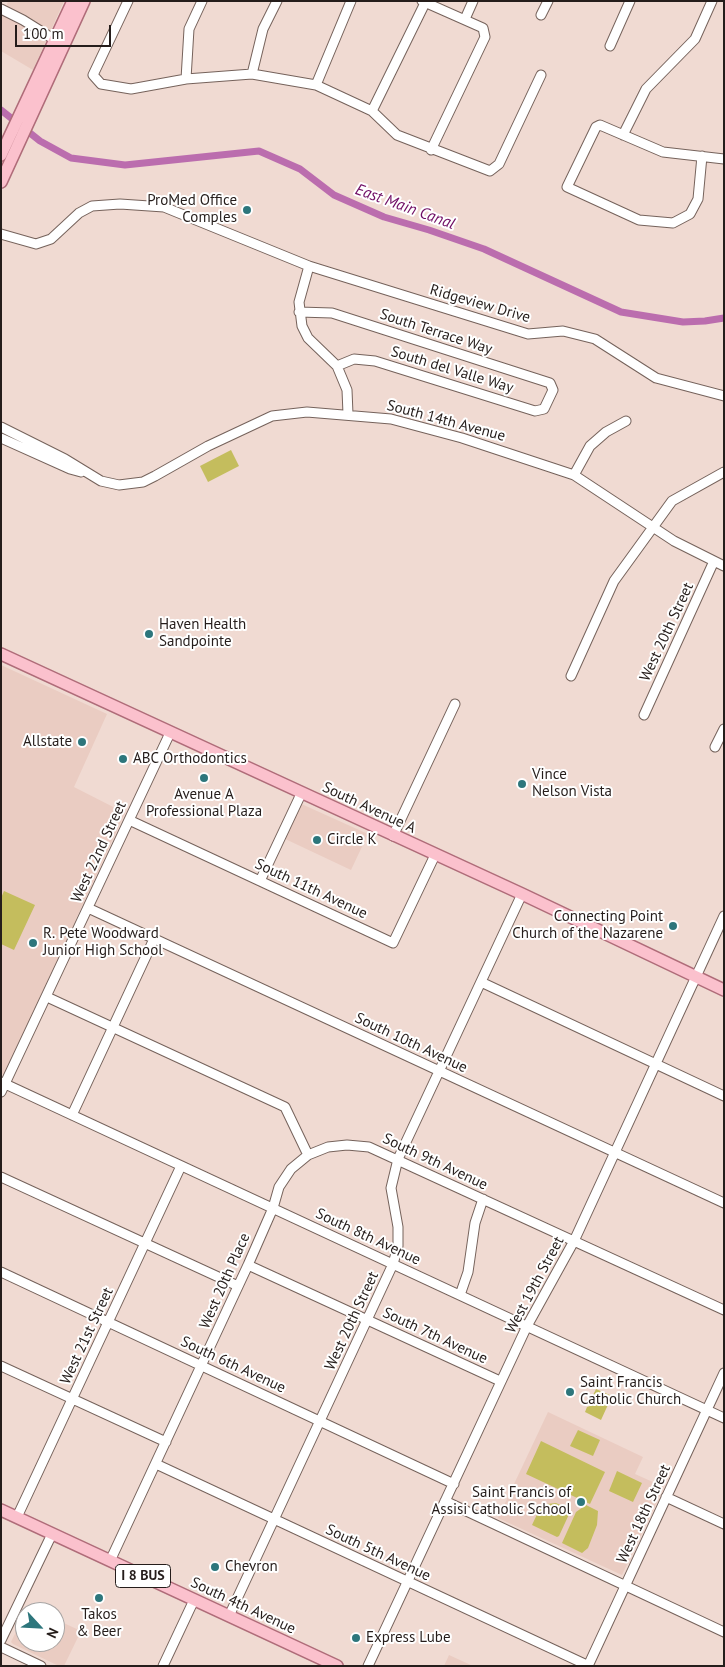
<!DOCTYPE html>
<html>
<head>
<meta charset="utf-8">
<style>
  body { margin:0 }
  #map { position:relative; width:725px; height:1667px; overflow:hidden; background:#f0dad2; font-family:"PT Sans",sans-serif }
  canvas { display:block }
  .frame { position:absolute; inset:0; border:2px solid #251d1b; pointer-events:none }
  .north { position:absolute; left:15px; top:1602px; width:50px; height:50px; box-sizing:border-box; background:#fff; border:1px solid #a8a5a4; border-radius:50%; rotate:115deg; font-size:14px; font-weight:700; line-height:20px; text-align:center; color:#251d1b }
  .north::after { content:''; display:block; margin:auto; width:18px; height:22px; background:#2d767c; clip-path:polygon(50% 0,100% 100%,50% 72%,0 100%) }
  .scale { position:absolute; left:15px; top:25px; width:96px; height:22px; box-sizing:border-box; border:2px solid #251d1b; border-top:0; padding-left:6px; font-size:15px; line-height:18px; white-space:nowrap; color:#251d1b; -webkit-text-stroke:4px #fff; paint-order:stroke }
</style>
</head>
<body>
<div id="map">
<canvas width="725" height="1667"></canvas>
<div class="frame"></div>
<div class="north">N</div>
<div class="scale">100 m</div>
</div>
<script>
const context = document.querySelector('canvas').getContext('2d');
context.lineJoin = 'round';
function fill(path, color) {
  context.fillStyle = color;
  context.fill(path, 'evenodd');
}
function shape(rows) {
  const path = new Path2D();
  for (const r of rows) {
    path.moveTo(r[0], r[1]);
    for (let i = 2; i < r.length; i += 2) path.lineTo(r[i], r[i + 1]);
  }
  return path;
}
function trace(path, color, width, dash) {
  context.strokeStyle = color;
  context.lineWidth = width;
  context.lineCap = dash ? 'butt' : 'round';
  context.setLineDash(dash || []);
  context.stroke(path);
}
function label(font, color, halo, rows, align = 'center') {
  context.font = font + ' "PT Sans",sans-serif';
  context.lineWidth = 4;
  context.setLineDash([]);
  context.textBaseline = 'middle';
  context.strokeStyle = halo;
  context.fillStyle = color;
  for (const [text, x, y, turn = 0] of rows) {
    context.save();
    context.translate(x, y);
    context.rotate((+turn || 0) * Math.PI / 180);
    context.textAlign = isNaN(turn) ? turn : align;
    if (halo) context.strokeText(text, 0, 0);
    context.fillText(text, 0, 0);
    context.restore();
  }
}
fill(shape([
  [8,1,64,1,33,70,1,51,1,9,5,11],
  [1,665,107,714,74,787,125,813,4,1075,1,1073],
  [297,802,368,834,351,870,281,837],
  [548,1412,643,1457,635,1474,664,1487,622,1575,498,1518],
  [25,1613,25,1642,55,1642,55,1619,81,1631,64,1666,59,1666,13,1644,11,1642],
  [449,1655,473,1666,444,1666]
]), '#eaccc2');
fill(shape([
  [231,450,239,466,208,482,200,466],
  [4,891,35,905,14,950,1,944,1,898],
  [596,1389,612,1396,601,1420,585,1412,587,1407,593,1405,595,1400,593,1395],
  [578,1430,600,1440,593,1456,570,1446],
  [541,1441,605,1472,590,1504,526,1474],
  [617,1471,642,1483,633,1502,609,1491],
  [556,1503,571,1510,559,1536,557,1537,532,1525,540,1508,547,1504],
  [586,1505,598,1511,597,1525,588,1548,582,1553,562,1543,576,1512]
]), '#c4bd5d');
trace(shape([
  [1,110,40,141,71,158,125,165,259,151,300,169,334,195,384,217,429,230,484,249,621,312,683,322,705,321,724,318]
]), '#bb6dae', 7);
const minor = shape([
  [128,1,93,75,101,84,131,89,186,79,252,74,316,85,372,111,397,135,490,171,499,164,541,75],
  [422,1,483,28,485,37,431,150],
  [1,9,23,20,55,40],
  [541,15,548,1],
  [465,19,473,1],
  [610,46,630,1],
  [252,74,263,29,277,1],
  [186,79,189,29,202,1],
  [316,85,351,1],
  [372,111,425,3],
  [623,135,646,89,695,39,712,1],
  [702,156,698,199,690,214,673,223,639,220,567,187,596,127,600,125,663,152,724,159],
  [1,234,36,244,51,239,79,213,92,206,120,204,164,207,309,266,528,334,563,331,595,339,656,378,724,396],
  [309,266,299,302,302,326,308,338,337,366,347,390,348,414],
  [299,312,332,313,550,383,553,390,544,409,535,411,375,361,354,359,337,366],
  [1,427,65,459,101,481,119,485,143,482,155,476,208,446,272,416,307,412,391,419,462,438,574,475,674,541,724,566],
  [1,438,70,469,81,472],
  [574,475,590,446,606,432,626,421],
  [571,676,614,581,672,501,724,472],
  [644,715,714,561],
  [715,747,724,729],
  [129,820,393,943,435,855],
  [393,836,455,704],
  [260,881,301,794],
  [88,908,724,1203],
  [481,982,724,1096],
  [47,997,285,1107,308,1155],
  [1,1082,724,1418],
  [1,1092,170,733],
  [72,1115,154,939],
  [1,1177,238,1286],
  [248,1265,500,1381],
  [1,1272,454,1484],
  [460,1295,468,1272,475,1223,483,1199],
  [1,1366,166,1442],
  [156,1464,589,1666],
  [666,1497,724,1524],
  [445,1501,724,1632],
  [17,1517,181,1166],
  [110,1561,248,1265,273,1208,279,1187,291,1169,308,1155,328,1147,347,1145,369,1147,724,1310],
  [229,1616,393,1264,398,1246,398,1227,391,1188,398,1159,522,894],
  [1,1640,52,1534],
  [1,1647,41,1666],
  [163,1666,194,1600],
  [368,1666,527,1326,574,1241,724,916],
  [588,1666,724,1373]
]);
const major = shape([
  [1,155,73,1],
  [1,182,84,1],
  [1,654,522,894,724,990],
  [1,1510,337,1666]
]);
trace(minor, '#75625b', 11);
trace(major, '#af6c79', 14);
trace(minor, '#fff', 9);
trace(major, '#fbc1cd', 11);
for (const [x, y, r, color] of [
  [247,210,5,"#2d767c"],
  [149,634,5,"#2d767c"],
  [82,742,5,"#2d767c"],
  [123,759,5,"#2d767c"],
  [204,778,5,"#2d767c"],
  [522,784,5,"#2d767c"],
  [317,840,5,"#2d767c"],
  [673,926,5,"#2d767c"],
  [33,943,5,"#2d767c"],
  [570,1392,5,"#2d767c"],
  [581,1502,5,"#2d767c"],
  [215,1567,5,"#2d767c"],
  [99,1598,5,"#2d767c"],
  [356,1638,5,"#2d767c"]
]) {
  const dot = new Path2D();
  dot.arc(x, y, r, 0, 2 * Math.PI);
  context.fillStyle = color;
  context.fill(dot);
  trace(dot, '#fff', 2);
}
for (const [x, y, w] of [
  [143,1576,55]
]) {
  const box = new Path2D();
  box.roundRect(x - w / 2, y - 11.5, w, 23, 4);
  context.fillStyle = '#fff';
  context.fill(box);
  trace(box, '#251d1b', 1);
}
label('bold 14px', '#251d1b', null, [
  ["I 8 BUS",143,1576]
]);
label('15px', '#251d1b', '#fff', [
  ["ProMed Office",237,201,"right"],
  ["Comples",237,218,"right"],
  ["Haven Health",159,625],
  ["Sandpointe",159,642],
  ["Allstate",72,742,"right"],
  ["ABC Orthodontics",133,759],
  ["Vince",532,775],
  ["Nelson Vista",532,792],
  ["Avenue A",204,795,"center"],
  ["Professional Plaza",204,812,"center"],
  ["Circle K",327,840],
  ["Connecting Point",663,917,"right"],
  ["Church of the Nazarene",663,934,"right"],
  ["R. Pete Woodward",43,934],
  ["Junior High School",43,951],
  ["Saint Francis",580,1383],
  ["Catholic Church",580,1400],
  ["Saint Francis of",571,1493,"right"],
  ["Assisi Catholic School",571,1510,"right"],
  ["Chevron",225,1567],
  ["Takos",99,1615,"center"],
  ["& Beer",99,1632,"center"],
  ["Express Lube",366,1638]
], 'left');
label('15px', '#251d1b', '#fff', [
  ["Ridgeview Drive",480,304,16],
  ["South Terrace Way",436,332,18],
  ["South del Valle Way",452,370,17],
  ["South 14th Avenue",446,421,15],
  ["West 20th Street",667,632,-65],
  ["South Avenue A",369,808,25],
  ["West 22nd Street",99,852,-65],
  ["South 11th Avenue",311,889,25],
  ["South 10th Avenue",411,1043,25],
  ["South 9th Avenue",435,1162,25],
  ["South 8th Avenue",368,1237,25],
  ["West 20th Place",225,1281,-66],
  ["West 19th Street",535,1285,-62],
  ["West 20th Street",352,1321,-65],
  ["West 21st Street",87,1336,-65],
  ["South 7th Avenue",435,1336,25],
  ["South 6th Avenue",233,1365,25],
  ["West 18th Street",644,1514,-65],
  ["South 5th Avenue",378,1553,25],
  ["South 4th Avenue",243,1606,25]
]);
label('italic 16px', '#6f0c64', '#fff', [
  ["East Main Canal",405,207,20]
]);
</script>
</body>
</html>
